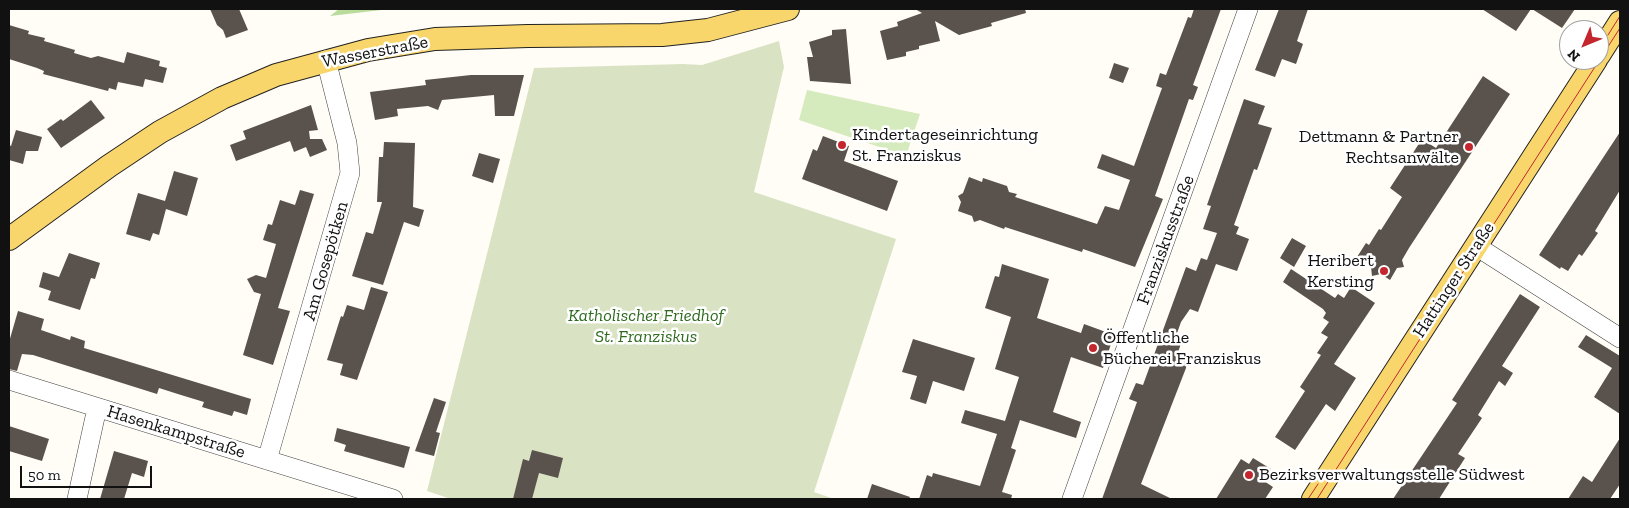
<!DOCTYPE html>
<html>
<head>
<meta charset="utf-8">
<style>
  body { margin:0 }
  #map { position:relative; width:1629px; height:508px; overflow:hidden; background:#fffdf5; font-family:"Zilla Slab",serif }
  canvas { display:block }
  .frame { position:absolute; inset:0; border:10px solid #111; pointer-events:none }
  .north { position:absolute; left:1559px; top:20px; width:50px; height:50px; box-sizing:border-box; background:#fff; border:1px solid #a0a0a0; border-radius:50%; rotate:225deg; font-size:14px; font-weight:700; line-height:20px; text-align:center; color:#111 }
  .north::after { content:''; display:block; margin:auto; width:18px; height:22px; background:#c4262e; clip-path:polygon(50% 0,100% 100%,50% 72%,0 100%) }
  .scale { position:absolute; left:20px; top:466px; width:132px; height:22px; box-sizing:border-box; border:2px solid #111; border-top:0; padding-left:6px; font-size:15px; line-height:18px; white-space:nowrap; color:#111; -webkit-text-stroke:4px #fff; paint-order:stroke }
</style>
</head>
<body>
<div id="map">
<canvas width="1629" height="508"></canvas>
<div class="frame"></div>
<div class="north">N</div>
<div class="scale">50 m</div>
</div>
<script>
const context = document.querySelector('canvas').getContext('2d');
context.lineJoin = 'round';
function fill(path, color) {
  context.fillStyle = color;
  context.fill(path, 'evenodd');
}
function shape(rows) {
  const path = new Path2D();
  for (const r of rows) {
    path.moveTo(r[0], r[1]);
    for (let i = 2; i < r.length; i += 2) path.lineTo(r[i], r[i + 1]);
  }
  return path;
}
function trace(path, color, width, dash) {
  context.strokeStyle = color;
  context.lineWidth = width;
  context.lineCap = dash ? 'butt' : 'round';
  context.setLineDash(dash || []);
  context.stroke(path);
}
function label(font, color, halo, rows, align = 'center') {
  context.font = font + ' "Zilla Slab",serif';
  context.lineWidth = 5;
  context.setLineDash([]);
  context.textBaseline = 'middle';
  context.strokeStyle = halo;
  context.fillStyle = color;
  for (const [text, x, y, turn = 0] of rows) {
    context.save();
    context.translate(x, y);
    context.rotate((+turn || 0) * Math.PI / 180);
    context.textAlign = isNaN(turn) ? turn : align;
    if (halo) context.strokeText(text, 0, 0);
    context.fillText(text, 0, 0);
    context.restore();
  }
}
fill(shape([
  [807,90,920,114,906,156,799,120]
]), '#d5ebbd');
fill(shape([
  [339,9,390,9,330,16]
]), '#b9dc9c');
fill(shape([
  [779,41,784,67,754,192,896,239,814,492,834,499,451,499,427,491,534,68,683,64,702,65]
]), '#d9e3c4');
fill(shape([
  [210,9,239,9,248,30,226,38,223,30,217,25],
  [915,9,1025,9,1026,13,991,23,992,26,959,35,935,21,940,41,919,46,919,49,906,52,906,56,887,60,880,31,898,26,897,22,922,13],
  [1194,9,1221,9,1193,85,1198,87,1193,100,1189,99,1155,196,1163,199,1135,267,1083,249,1082,252,1005,227,1004,229,980,220,974,222,972,216,958,211,961,202,958,196,963,193,969,177,982,182,983,178,1007,186,1009,192,1017,194,1015,197,1097,224,1105,206,1119,210,1130,180,1097,168,1102,154,1134,166,1162,88,1156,86,1160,73,1166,75,1188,17,1191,18],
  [1279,9,1308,9,1297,41,1303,44,1296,64,1282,59,1275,77,1255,70],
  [1482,9,1531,9,1516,31],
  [1532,9,1575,9,1562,28],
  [9,25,29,31,28,34,45,38,44,41,75,50,74,53,91,58,98,56,124,63,127,52,160,61,159,66,167,68,163,83,145,79,143,87,118,82,116,90,109,88,108,91,43,74,44,71,37,68,9,59],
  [846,29,851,84,810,81,807,57,813,57,809,42,832,35,832,30],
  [1114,63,1129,68,1123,83,1109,78],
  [471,75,524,75,514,116,495,116,494,95,442,100,438,110,428,106,397,109,398,116,375,120,370,92,426,85,425,80],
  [1483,76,1510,94,1409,248,1402,260,1404,267,1397,268,1390,280,1381,274,1372,276,1371,267,1357,257,1366,243,1369,245,1379,229,1381,230,1402,197,1390,188,1422,139,1436,148],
  [1244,99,1265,106,1258,124,1272,128,1257,170,1254,169,1234,225,1239,227,1236,234,1249,239,1237,271,1216,264,1198,312,1190,309,1181,322,1176,336,1183,338,1177,355,1187,359,1186,368,1141,484,1172,499,1102,499,1137,402,1129,399,1136,383,1143,385,1186,267,1196,271,1201,258,1207,260,1217,233,1203,229,1211,206,1207,205],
  [91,100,105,118,61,148,47,129,61,119,63,121],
  [311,105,318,130,309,131,310,139,322,139,327,150,310,157,306,147,294,152,290,141,236,161,230,145,246,139,243,131],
  [16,130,42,137,38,151,26,151,23,164,9,160,9,145,11,146],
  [1620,132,1620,190,1595,231,1598,233,1582,256,1579,254,1568,271,1561,267,1560,269,1539,255],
  [823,136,849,146,844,161,898,181,887,211,802,179,813,149,817,151],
  [384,142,415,143,413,207,424,210,419,227,404,222,383,285,352,276,366,232,373,234,382,202,377,202,379,157,383,157],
  [479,153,500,159,493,183,472,176],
  [174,171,198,178,187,216,166,209,159,235,153,233,150,241,126,234,138,193,165,201],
  [300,190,314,194,278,308,290,311,273,365,243,355,261,294,254,292,247,279,256,275,266,278,276,244,263,240,268,224,272,225,280,200,295,205],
  [1292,238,1306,246,1294,267,1280,258],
  [69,253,100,263,95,279,91,278,80,310,48,300,51,291,39,287,43,272,59,277],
  [1002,264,1049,279,1037,318,1081,333,1084,324,1114,335,1103,368,1071,357,1053,412,1081,422,1076,438,1020,420,1011,448,1016,450,1002,492,1012,495,1011,499,919,499,927,475,932,477,933,473,980,486,997,434,961,423,965,410,1005,421,1019,377,995,369,1011,317,985,308,995,276,999,277],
  [1291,269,1335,298,1338,294,1344,298,1351,287,1375,303,1334,364,1356,378,1335,411,1326,404,1295,450,1275,437,1305,391,1300,387,1321,355,1317,353,1328,337,1321,333,1329,322,1323,318,1326,313,1323,309,1283,282],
  [371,287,388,292,357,380,340,375,343,364,327,360,341,316,343,317,347,305,364,310],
  [1520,294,1540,307,1502,366,1513,373,1505,386,1499,381,1478,415,1482,418,1458,454,1465,458,1439,499,1393,499,1457,403,1452,400],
  [18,311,44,319,41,330,70,340,71,336,85,341,84,348,251,399,247,415,234,411,232,416,202,407,204,402,181,395,159,388,157,394,33,355,22,354,17,371,9,369,9,342],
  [1586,335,1620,356,1620,414,1594,397,1612,368,1578,347],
  [913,339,975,358,964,391,933,381,926,404,910,399,917,376,902,372],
  [434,398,446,402,436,432,440,433,434,456,415,451],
  [9,426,49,439,42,461,9,451],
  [337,428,410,447,404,468,344,451,346,445,334,441],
  [1620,438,1620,484,1610,499,1568,499,1583,476,1592,482],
  [532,450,563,458,558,478,539,473,532,499,513,499,523,459,529,461],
  [114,451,148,461,144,477,132,473,124,499,100,499],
  [1253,458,1271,469,1264,481,1273,487,1265,499,1216,499,1241,459,1249,464],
  [872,484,910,497,909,499,867,499]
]), '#5a524d');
const minor = shape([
  [1476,246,1620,338],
  [9,380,393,499],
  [267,460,350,173,347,143,326,60],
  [77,499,97,408],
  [1072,499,1248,9]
]);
const major = shape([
  [1599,55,1620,22],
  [9,239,109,166,160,132,222,98,276,75,368,50,435,39,528,36,662,35,708,30,788,9],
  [1313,499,1596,60]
]);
trace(minor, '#444', 20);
trace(major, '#222', 24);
trace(minor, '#fff', 19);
trace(major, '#f9d66b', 22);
trace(shape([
  [1608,35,1620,16],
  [1308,499,1318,484],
  [1317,499,1620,28]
]), '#c4262e', 1);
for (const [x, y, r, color] of [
  [842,145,5,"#c4262e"],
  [1469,147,5,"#c4262e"],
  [1384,271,5,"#c4262e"],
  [1093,348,5,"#c4262e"],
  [1249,475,5,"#c4262e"]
]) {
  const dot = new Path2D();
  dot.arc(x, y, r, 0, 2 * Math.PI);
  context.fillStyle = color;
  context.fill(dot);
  trace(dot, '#fff', 2);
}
label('18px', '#111', '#fff', [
  ["Wasserstraße",375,52,-11],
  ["Franziskusstraße",1166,240,-70],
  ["Am Gosepötken",326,261,-74],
  ["Hattinger Straße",1454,280,-57],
  ["Hasenkampstraße",176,432,17]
]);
label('18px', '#111', '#fff', [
  ["Kindertageseinrichtung",852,135],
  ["St. Franziskus",852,156],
  ["Dettmann & Partner",1459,137,"right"],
  ["Rechtsanwälte",1459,158,"right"],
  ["Heribert",1374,261,"right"],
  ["Kersting",1374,282,"right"],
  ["Öffentliche",1103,338],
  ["Bücherei Franziskus",1103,359],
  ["Bezirksverwaltungsstelle Südwest",1259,475]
], 'left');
label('italic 18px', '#2f6b1f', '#fff', [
  ["Katholischer Friedhof",646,316],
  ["St. Franziskus",646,337]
]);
</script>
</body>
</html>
